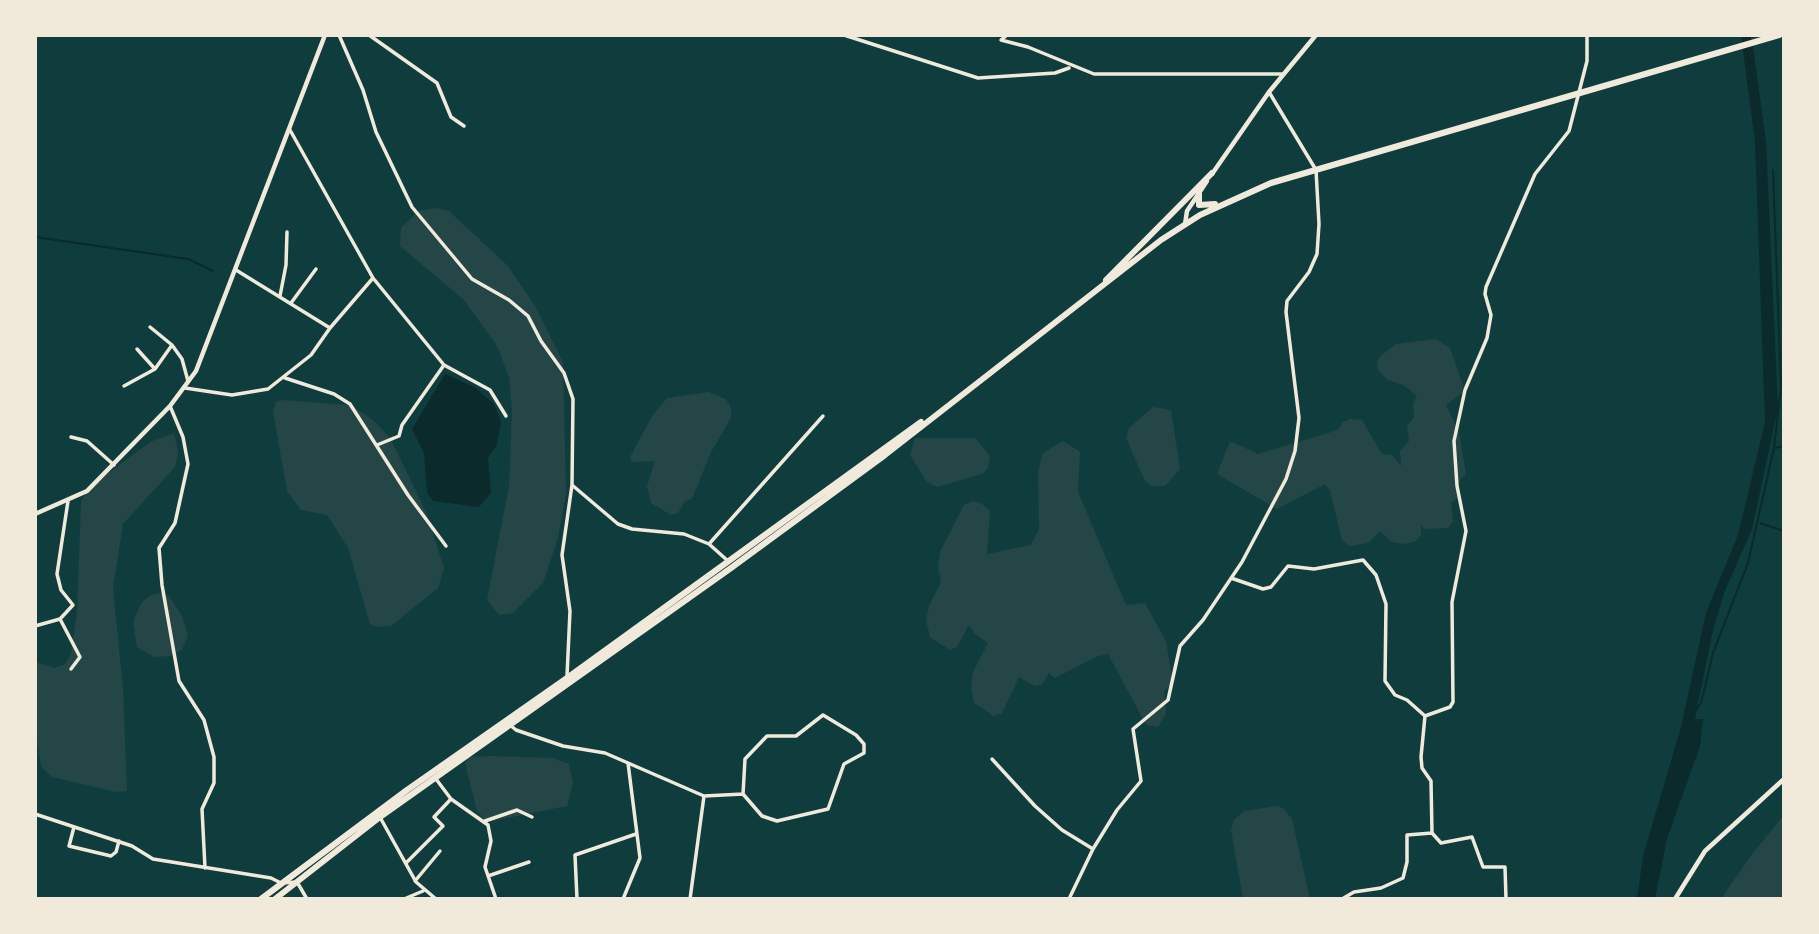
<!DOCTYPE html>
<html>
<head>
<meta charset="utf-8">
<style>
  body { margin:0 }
  #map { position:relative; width:1819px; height:934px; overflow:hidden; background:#0f3d3e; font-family:"Golos Text",sans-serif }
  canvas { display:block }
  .frame { position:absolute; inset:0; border:37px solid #f1e9da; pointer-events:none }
</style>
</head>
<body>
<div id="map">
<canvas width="1819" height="934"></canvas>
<div class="frame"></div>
</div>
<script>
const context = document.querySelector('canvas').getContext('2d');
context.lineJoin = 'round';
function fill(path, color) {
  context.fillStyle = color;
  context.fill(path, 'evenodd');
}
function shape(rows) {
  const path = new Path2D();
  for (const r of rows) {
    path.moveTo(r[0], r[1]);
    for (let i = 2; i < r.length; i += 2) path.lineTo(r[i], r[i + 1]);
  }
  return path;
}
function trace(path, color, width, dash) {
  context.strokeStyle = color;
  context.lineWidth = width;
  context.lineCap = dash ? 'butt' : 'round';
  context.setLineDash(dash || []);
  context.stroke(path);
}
fill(shape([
  [437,208,449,211,508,266,535,306,563,362,566,493,558,538,543,583,513,613,499,615,487,600,509,486,512,409,509,377,497,346,464,300,400,246,401,228,418,211],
  [1435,339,1450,348,1463,385,1462,393,1446,405,1459,432,1466,474,1459,481,1460,496,1451,503,1453,522,1448,528,1424,529,1421,525,1421,535,1416,541,1406,544,1392,542,1380,531,1368,543,1350,546,1342,540,1330,491,1325,484,1277,509,1217,474,1230,441,1258,454,1338,430,1342,423,1350,419,1362,420,1382,454,1392,455,1401,466,1400,451,1409,441,1407,426,1414,417,1413,404,1417,396,1405,386,1388,380,1378,370,1377,364,1379,357,1396,344],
  [708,392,726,399,731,408,731,418,711,452,692,499,685,501,678,513,671,515,651,503,647,486,655,461,631,462,630,457,652,416,667,398],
  [281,400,350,405,372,419,390,438,426,512,444,568,438,588,391,626,377,627,370,624,348,548,327,515,301,510,287,491,273,411,276,402],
  [1153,407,1171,410,1180,469,1165,486,1152,486,1145,481,1126,438,1129,428],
  [174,433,178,452,175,467,123,524,113,588,123,688,127,791,116,792,52,777,41,766,35,724,35,662,55,668,65,664,71,654,77,611,81,503,87,489,150,442],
  [915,438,975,438,990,456,988,468,982,474,937,487,927,482,910,455],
  [1063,441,1080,452,1078,492,1126,605,1145,603,1166,641,1173,684,1164,691,1166,714,1158,727,1146,725,1108,654,1098,656,1055,678,1049,673,1042,684,1035,686,1019,677,1002,713,994,716,974,703,971,687,973,672,988,643,975,634,969,625,957,647,950,650,930,637,926,620,929,606,941,582,938,567,940,552,964,505,972,501,981,503,990,511,987,554,1031,545,1039,529,1038,471,1043,453],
  [163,593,169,596,182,616,188,635,182,650,170,656,154,657,137,647,133,622,141,603,151,595],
  [490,756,553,758,569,764,573,782,567,806,487,822,477,811,465,763,468,757],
  [1277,806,1283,808,1292,819,1310,899,1243,899,1231,830,1234,820,1244,811],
  [1784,815,1784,899,1721,899,1749,858]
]), '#244646');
fill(shape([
  [1741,35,1750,35,1753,47,1766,142,1778,408,1752,529,1724,593,1712,634,1695,719,1703,719,1700,746,1667,839,1655,899,1637,899,1643,856,1681,727,1706,613,1738,535,1765,422,1755,142],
  [445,374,474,387,494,404,501,421,497,445,488,458,491,493,479,507,433,501,427,492,424,453,412,429]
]), '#0a2a2b');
trace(shape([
  [35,237,188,259,213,271],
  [1775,448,1784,446],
  [1760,523,1784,531],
  [1695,712,1701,703,1713,653,1748,563,1774,448,1781,387,1773,170]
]), '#0a2a2b', 2);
trace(shape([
  [339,35,363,90,376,132,412,207,472,279,509,300,528,316,541,341,564,373,573,399,572,485,562,555,570,611,567,676],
  [369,35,437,83,451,117,464,126],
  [844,35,978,78,1055,73,1069,68],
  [1007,35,1001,40,1028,47,1094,74,1283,74],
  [290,130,373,278,444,365,490,390,506,416],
  [236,270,330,328],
  [280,296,286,265,287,232],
  [291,303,316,269],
  [150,327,172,345,182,359,188,381],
  [137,349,155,369],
  [285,378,334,394,350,404,408,495,446,546],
  [124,386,155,369,172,345],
  [185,388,232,395,268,389,311,355,330,328,373,278],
  [170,406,183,437,188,464,175,523,159,548,162,585,179,681,204,720,214,757,214,783,202,809,205,868],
  [71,437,87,441,114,465],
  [377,445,399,436,402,425,444,365],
  [572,485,618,524,632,529,684,534,709,544,728,561],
  [709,544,823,416],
  [1231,578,1263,589,1271,587,1288,566,1314,569,1363,560,1376,575,1386,604,1385,681,1395,695,1407,700,1425,716],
  [60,619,80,657,71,669],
  [35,626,60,619,73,605,61,590,57,574,68,501],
  [1425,716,1450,707,1453,702,1452,602,1466,531,1457,486,1454,441,1465,390,1487,338,1491,315,1485,294,1486,287,1535,174,1569,131,1587,61,1587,35],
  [1425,716,1421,757,1422,768,1431,781,1432,833,1441,843,1472,837,1483,867,1505,867,1506,899],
  [510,725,516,730,563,746,605,753,704,796,743,794,762,816,777,821,828,809,844,764,864,753,864,744,856,735,823,715,796,736,767,736,745,759,743,794],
  [992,759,1035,806,1062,830,1093,849],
  [436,779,451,799,488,825,491,841,485,867,496,899],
  [35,814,132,846,153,859,271,878,281,883,297,882,307,899],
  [381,819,416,882,436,899],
  [485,821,517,810,532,817],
  [74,827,69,846,111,856,116,852,119,841],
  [406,863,443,826,434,817,451,799],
  [488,876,529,862],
  [415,881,440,851],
  [404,899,423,891],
  [465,899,470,899],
  [577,899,575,855,636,834],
  [623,899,640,858,628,763],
  [690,899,704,796],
  [1069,899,1093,849,1117,810,1141,781,1133,729,1168,700,1180,646,1203,620,1242,562,1286,479,1295,451,1299,418,1286,312,1287,301,1309,272,1317,254,1319,224,1316,170,1269,92],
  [1342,899,1354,892,1381,888,1403,878,1407,862,1407,835,1432,833]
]), '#f1e9da', 3.5);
trace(shape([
  [1212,174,1269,92,1316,35],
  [1185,224,1187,211,1207,181],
  [35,514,87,491,170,406,196,371,325,35],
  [1675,899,1705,851,1784,779]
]), '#f1e9da', 4.5);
trace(shape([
  [1199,193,1199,205,1215,204],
  [1106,280,1212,173],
  [261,899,407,790,567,678,921,422],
  [275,899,380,817,731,568,885,455,1161,240,1200,215,1271,183,1779,35]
]), '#f1e9da', 6);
</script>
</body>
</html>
